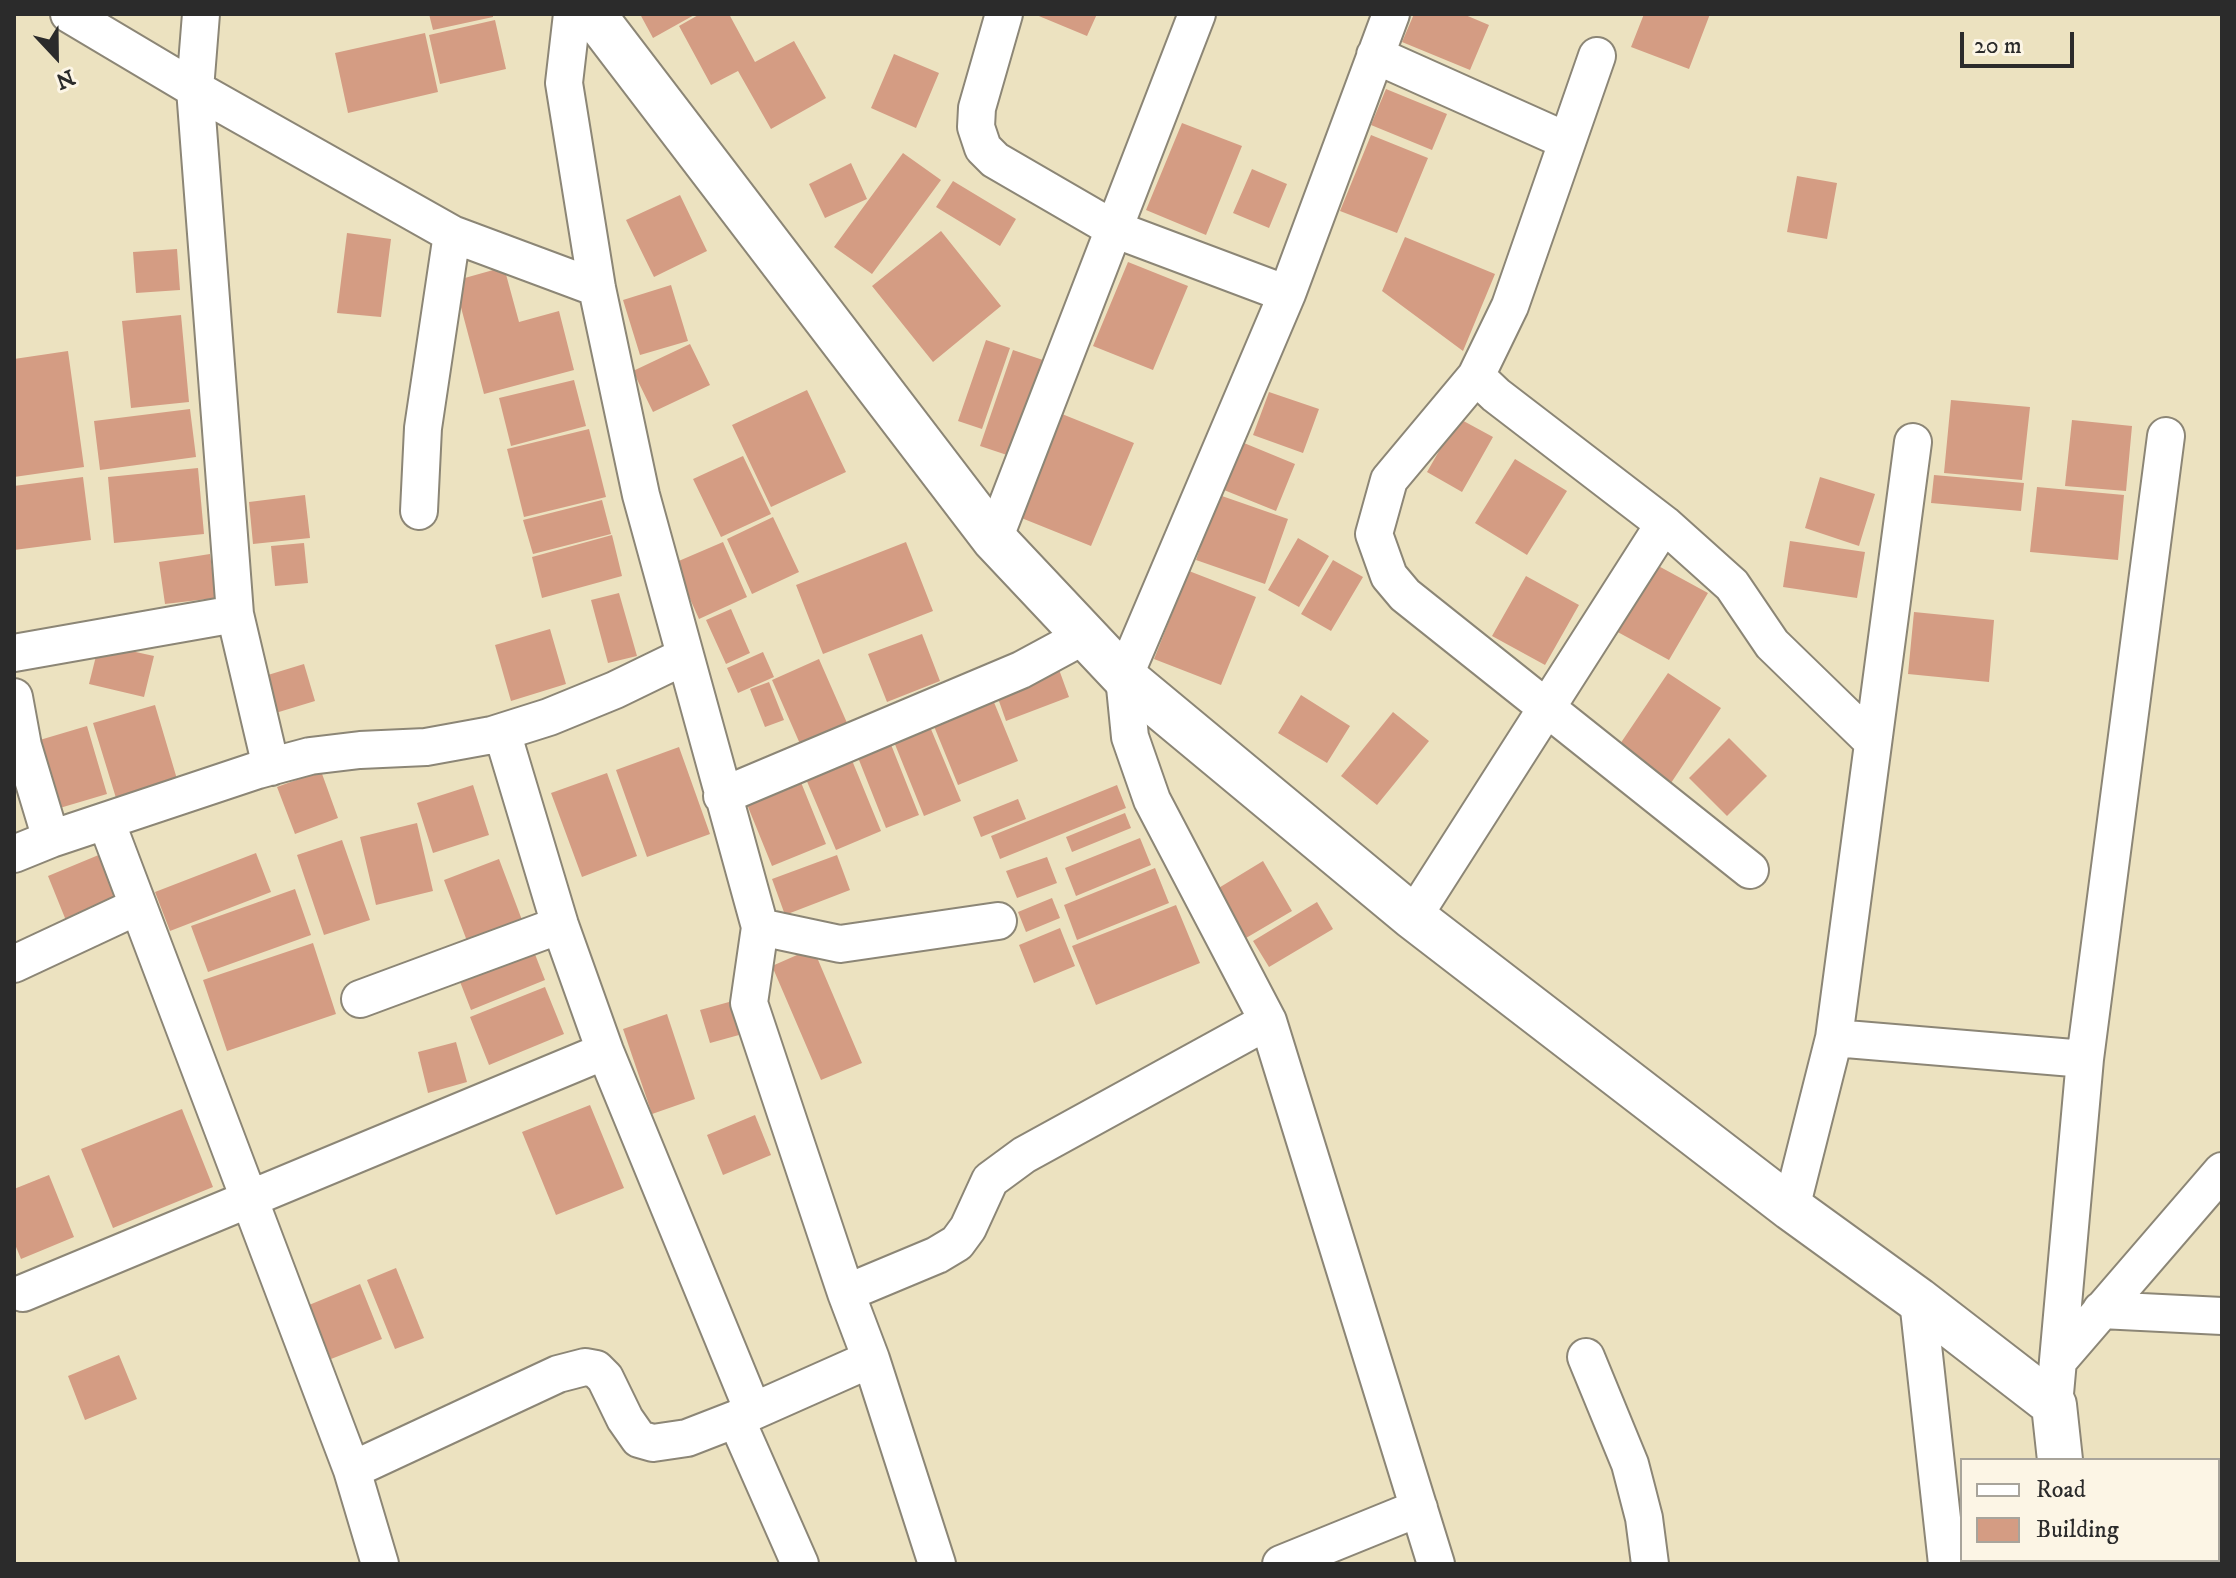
<!DOCTYPE html>
<html>
<head>
<meta charset="utf-8">
<style>
  body { margin:0 }
  #map { position:relative; width:2236px; height:1578px; overflow:hidden; background:#ece2c0; font-family:"IM FELL DW Pica",serif }
  canvas { display:block }
  .frame { position:absolute; inset:0; border:16px solid #2b2b2b; pointer-events:none }
  .legend { position:absolute; left:1960px; top:1458px; width:260px; height:104px; box-sizing:border-box; background:#fcf5e5; border:2px solid #a8a49b; margin:0; padding:10px 14px; list-style:none; font-size:24px; color:#2b2b2b }
  .legend li { display:flex; align-items:center; gap:16px; height:40px }
  .legend b { width:40px; border:2px solid #a8a49b }
  .north { position:absolute; left:16px; top:16px; width:80px; height:80px; -webkit-text-stroke:6px #fcf5e5; paint-order:stroke; rotate:158deg; font-size:22px; font-weight:700; line-height:32px; text-align:center; color:#2b2b2b }
  .north::after { content:''; display:block; margin:auto; width:28px; height:36px; background:#2b2b2b; clip-path:polygon(50% 0,100% 100%,50% 72%,0 100%) }
  .scale { position:absolute; left:1960px; top:32px; width:114px; height:36px; box-sizing:border-box; border:4px solid #2b2b2b; border-top:0; padding-left:10px; font-size:24px; line-height:28px; white-space:nowrap; color:#2b2b2b; -webkit-text-stroke:6px #fcf5e5; paint-order:stroke }
</style>
</head>
<body>
<div id="map">
<canvas width="2236" height="1578"></canvas>
<div class="frame"></div>
<ul class="legend">
<li><b style="height:10px;background:#fff"></b>Road</li>
<li><b style="height:22px;background:#d49c83"></b>Building</li>
</ul>
<div class="north">N</div>
<div class="scale">20 m</div>
</div>
<script>
const context = document.querySelector('canvas').getContext('2d');
context.lineJoin = 'round';
function fill(path, color) {
  context.fillStyle = color;
  context.fill(path, 'evenodd');
}
function shape(rows) {
  const path = new Path2D();
  for (const r of rows) {
    path.moveTo(r[0], r[1]);
    for (let i = 2; i < r.length; i += 2) path.lineTo(r[i], r[i + 1]);
  }
  return path;
}
function trace(path, color, width, dash) {
  context.strokeStyle = color;
  context.lineWidth = width;
  context.lineCap = dash ? 'butt' : 'round';
  context.setLineDash(dash || []);
  context.stroke(path);
}
fill(shape([
  [429,14,493,14,493,17,433,30],
  [640,14,696,14,653,38],
  [700,14,729,14,755,62,794,41,826,98,771,129,738,71,711,85,679,26],
  [1034,14,1097,14,1087,36],
  [1414,14,1463,14,1489,25,1470,70,1402,42],
  [1644,14,1710,14,1689,69,1631,47],
  [495,20,506,69,440,84,429,35],
  [425,33,438,92,348,113,335,53],
  [894,54,939,73,916,128,871,108],
  [1386,89,1447,114,1432,150,1371,125],
  [1182,123,1242,146,1206,235,1146,210],
  [1371,135,1428,158,1397,233,1340,211],
  [903,153,941,180,872,274,834,247],
  [851,163,867,199,825,218,809,184],
  [1252,169,1287,184,1269,228,1233,213],
  [1797,176,1837,183,1827,239,1787,232],
  [953,181,1016,219,1000,246,936,207],
  [680,195,707,251,654,277,626,220],
  [941,231,1001,306,933,362,872,286],
  [347,233,391,239,381,317,337,313],
  [1405,237,1495,274,1463,351,1382,291],
  [177,249,180,290,136,293,133,252],
  [1128,262,1188,286,1153,370,1093,346],
  [504,267,519,322,559,311,574,370,484,394,454,281],
  [671,285,688,341,640,355,623,300],
  [181,315,189,402,131,408,122,321],
  [986,340,1010,348,982,429,958,421],
  [690,344,710,385,653,412,633,371],
  [1013,350,1043,360,1010,456,980,446],
  [68,351,84,467,14,477,14,359],
  [574,380,586,426,511,446,499,398],
  [807,390,846,472,771,507,732,425],
  [1269,392,1319,409,1303,453,1253,435],
  [1951,400,2030,407,2022,480,1944,473],
  [190,409,196,457,100,470,94,421],
  [1062,414,1134,443,1091,546,1019,517],
  [1458,418,1493,437,1462,492,1427,472],
  [2072,420,2132,426,2126,491,2065,486],
  [589,429,606,497,524,517,507,449],
  [1244,443,1295,464,1276,511,1224,490],
  [743,456,771,514,721,537,693,479],
  [1515,459,1567,491,1527,555,1475,523],
  [198,468,204,534,114,543,108,477],
  [1934,475,2024,483,2021,511,1931,503],
  [83,477,91,540,14,550,14,486],
  [1820,477,1875,494,1859,546,1805,528],
  [2037,487,2124,495,2118,560,2030,552],
  [305,495,310,538,253,544,249,502],
  [1219,495,1288,519,1265,584,1196,560],
  [602,500,611,534,533,554,523,520],
  [773,517,799,572,752,594,727,539],
  [612,535,622,576,542,598,532,557],
  [1298,538,1329,556,1299,607,1268,590],
  [1790,541,1865,552,1857,598,1783,587],
  [723,542,747,597,699,619,674,563],
  [906,542,933,611,823,654,796,585],
  [304,543,308,583,275,586,271,546],
  [210,554,216,598,165,604,159,562],
  [1333,560,1363,577,1331,631,1301,614],
  [1653,563,1708,593,1669,660,1614,630],
  [1189,571,1256,597,1221,685,1154,659],
  [1526,576,1579,605,1545,665,1492,636],
  [619,593,637,656,608,663,591,600],
  [731,609,750,653,726,664,706,620],
  [1914,612,1994,620,1989,682,1908,674],
  [550,629,566,684,511,701,495,645],
  [922,634,940,681,887,702,868,654],
  [99,644,154,656,144,697,89,684],
  [763,652,774,677,738,693,727,668],
  [819,659,851,732,804,753,772,680],
  [304,664,315,701,269,715,258,678],
  [1057,664,1069,697,1006,721,994,687],
  [1668,673,1721,708,1671,783,1618,747],
  [769,682,784,720,765,727,750,689],
  [989,690,1018,761,958,785,929,714],
  [1301,695,1350,726,1327,763,1278,733],
  [155,705,177,779,116,798,93,723],
  [1393,712,1429,741,1377,805,1341,776],
  [928,722,961,801,924,816,892,737],
  [87,726,107,794,53,810,33,742],
  [888,737,919,815,886,828,855,750],
  [1729,738,1767,776,1727,816,1689,778],
  [679,747,710,834,647,857,616,770],
  [849,753,881,831,836,850,803,772],
  [321,771,338,818,295,834,277,787],
  [607,773,637,856,582,877,551,793],
  [798,775,826,844,772,866,744,797],
  [473,785,489,835,433,853,417,803],
  [1117,785,1126,808,1000,859,991,836],
  [1018,799,1026,819,981,837,973,817],
  [1125,813,1131,828,1072,852,1066,837],
  [417,823,433,891,376,905,360,837],
  [1140,838,1151,865,1076,896,1065,868],
  [342,840,370,920,324,935,297,855],
  [256,853,271,892,170,931,155,892],
  [101,854,121,902,67,923,48,876],
  [837,855,850,890,785,915,772,879],
  [1047,857,1057,883,1017,898,1006,871],
  [499,859,522,920,467,941,444,880],
  [1263,861,1292,911,1246,938,1217,889],
  [1155,868,1169,903,1077,940,1064,905],
  [295,889,311,935,208,972,191,926],
  [1052,898,1060,918,1026,932,1018,912],
  [1317,902,1333,929,1269,967,1253,941],
  [1176,905,1200,963,1096,1005,1072,946],
  [1060,928,1075,966,1034,983,1019,945],
  [313,943,336,1014,227,1051,203,980],
  [531,944,545,980,471,1010,457,974],
  [813,948,862,1063,821,1080,772,966],
  [545,987,564,1034,489,1065,470,1017],
  [729,1002,739,1035,710,1043,700,1010],
  [667,1014,695,1099,652,1114,623,1029],
  [456,1042,467,1082,428,1093,418,1052],
  [590,1105,624,1188,556,1215,522,1132],
  [182,1109,213,1187,113,1228,81,1149],
  [755,1115,771,1155,723,1175,707,1135],
  [49,1175,74,1237,21,1259,14,1242,14,1189],
  [396,1268,424,1338,395,1349,367,1280],
  [360,1284,382,1339,331,1359,309,1305],
  [119,1355,137,1399,85,1420,68,1376]
]), '#d49c83');
const street = shape([
  [69,14,195,89,452,234,597,288],
  [201,14,195,89,235,614,271,767],
  [572,14,564,83,597,288,641,495,760,927,749,1003,846,1293,871,1359,937,1564],
  [1004,14,977,108,976,127,983,148,995,160,1114,229,1287,294],
  [1391,14,1287,294,1124,677,1130,737,1152,800,1268,1021,1436,1564],
  [1375,55,1567,141],
  [1476,376,1389,480,1374,534,1389,576,1405,595,1750,870],
  [419,511,423,428,452,234],
  [1664,524,1732,585,1772,644,1873,742],
  [994,539,1197,14],
  [14,653,235,614],
  [14,697,23,746,51,839,14,854],
  [502,732,560,925,605,1051,753,1411],
  [722,796,1021,670,1084,636],
  [106,821,352,1470,380,1564],
  [51,839,258,770,310,756,360,750,426,747,492,735,549,717,615,690,685,656],
  [1413,917,1664,524,1496,395,1476,376,1510,306,1597,56],
  [760,927,840,944,998,921],
  [14,964,136,907],
  [360,999,560,925],
  [1834,1038,2085,1059],
  [1791,1208,1834,1038,1913,442],
  [23,1293,605,1051],
  [846,1293,937,1255,957,1243,968,1228,990,1180,1024,1155,1268,1021],
  [1918,1300,1947,1564],
  [2101,1310,2222,1316],
  [1586,1357,1630,1464,1644,1518,1650,1564],
  [2059,1360,2222,1171],
  [2054,1405,2085,1059,2166,436],
  [736,1419,800,1564],
  [352,1470,558,1374,585,1367,596,1369,605,1378,625,1419,639,1439,653,1443,687,1438,736,1419,871,1359],
  [1281,1564,1419,1508]
]);
const secondary = shape([
  [593,14,994,539,1124,677,1413,917,1791,1208,1918,1300,2054,1405,2060,1460],
  [2072,1560,2072,1564]
]);
trace(street, '#8c8676', 40);
trace(secondary, '#8c8676', 48);
trace(street, '#fff', 36);
trace(secondary, '#fff', 44);
</script>
</body>
</html>
